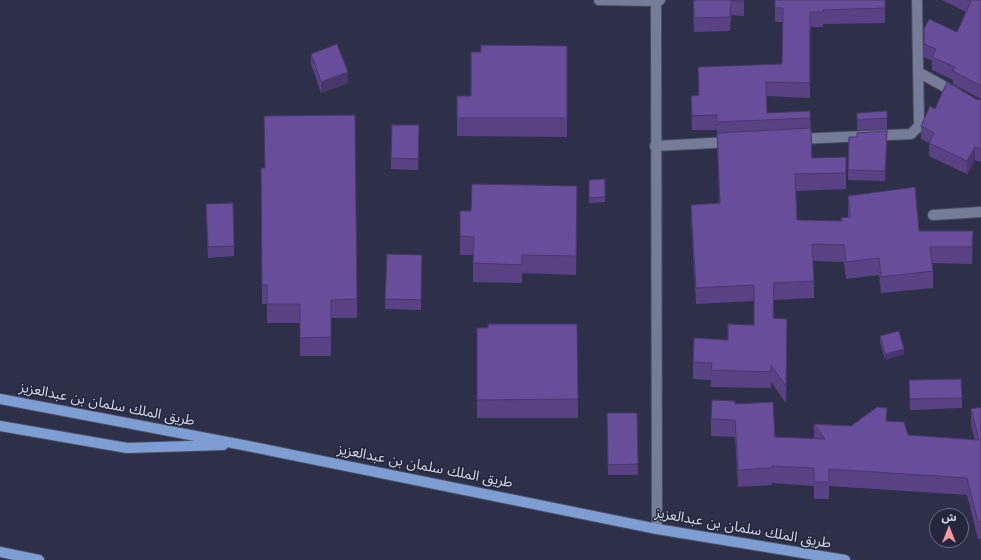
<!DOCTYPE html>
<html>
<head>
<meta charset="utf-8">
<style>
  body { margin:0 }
  #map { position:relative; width:981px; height:560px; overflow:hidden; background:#2d3048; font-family:Jost,"Noto Sans Arabic",sans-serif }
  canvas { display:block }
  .north { position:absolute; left:929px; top:508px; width:40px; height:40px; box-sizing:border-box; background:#23263d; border:1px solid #6b6e82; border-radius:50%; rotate:0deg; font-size:11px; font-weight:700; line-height:16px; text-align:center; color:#d6d9e9 }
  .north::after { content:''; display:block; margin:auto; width:14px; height:18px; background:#f59b9e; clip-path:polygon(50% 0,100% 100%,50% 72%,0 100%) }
</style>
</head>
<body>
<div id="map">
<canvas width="981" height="560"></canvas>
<div class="north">ش</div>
</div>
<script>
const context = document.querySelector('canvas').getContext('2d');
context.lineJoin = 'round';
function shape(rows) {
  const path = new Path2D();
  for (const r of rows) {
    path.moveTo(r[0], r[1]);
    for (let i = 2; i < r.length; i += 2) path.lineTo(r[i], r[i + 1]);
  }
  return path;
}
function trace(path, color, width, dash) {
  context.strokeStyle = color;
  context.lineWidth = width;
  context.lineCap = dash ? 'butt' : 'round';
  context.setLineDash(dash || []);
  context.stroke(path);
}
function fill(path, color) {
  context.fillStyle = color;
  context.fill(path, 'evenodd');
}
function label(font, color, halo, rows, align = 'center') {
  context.font = font + ' Jost,"Noto Sans Arabic",sans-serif';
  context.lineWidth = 3;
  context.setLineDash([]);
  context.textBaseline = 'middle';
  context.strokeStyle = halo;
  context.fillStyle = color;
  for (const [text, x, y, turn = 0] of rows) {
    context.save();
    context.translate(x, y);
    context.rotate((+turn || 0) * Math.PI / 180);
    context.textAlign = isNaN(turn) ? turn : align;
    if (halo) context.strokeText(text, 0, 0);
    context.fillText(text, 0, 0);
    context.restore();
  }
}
const minor = shape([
  [599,0,656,1,660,0],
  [656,0,657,529],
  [918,72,956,93],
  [798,139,911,134,919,126,917,0],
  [655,146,730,142],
  [933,215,981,212]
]);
const major = shape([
  [0,399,243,445,657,529,845,560],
  [0,426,127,448,223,445],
  [0,552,39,560]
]);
trace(minor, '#4b4e62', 12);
trace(major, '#4b4e62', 12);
trace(minor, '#767b97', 10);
trace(major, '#7e9dd2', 10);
fill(shape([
  [693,0,744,0,744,16,731,15,730,31,694,32],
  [775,0,885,0,885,23,823,24,823,27,810,27,810,98,767,96,767,113,810,111,812,158,846,173,846,189,796,191,797,220,841,221,841,218,848,217,848,196,919,231,973,231,972,264,932,263,933,271,933,288,881,293,879,275,846,279,844,262,813,261,814,281,814,298,774,300,774,318,787,335,786,403,771,382,771,388,711,387,711,380,693,379,693,362,754,325,754,301,696,304,691,221,691,205,719,203,717,130,692,130,691,96,698,95,698,67,782,64,783,22,775,22],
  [942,0,981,0,981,162,975,160,967,174,929,156,929,143,921,139,921,126,935,109,981,99,953,84,953,80,932,70,932,61,924,57,924,29,957,32,966,12],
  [567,46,567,137,457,136,457,96,471,96,481,52],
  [311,54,348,83,321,93,311,64],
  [887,111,887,129,857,130,857,113],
  [419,136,418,170,391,169,391,158],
  [857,137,887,142,885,181,848,180,848,170],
  [261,168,357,299,357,318,331,318,331,356,300,356,300,323,267,323,267,304,262,304],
  [605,179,605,202,589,203,589,180],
  [206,204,234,246,234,256,208,258],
  [577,205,576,275,522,273,522,283,473,282,473,255,460,255,460,236,471,211],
  [422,266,421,310,385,309,385,299],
  [577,324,578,418,477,418,477,328],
  [880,336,904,354,885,360,880,342],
  [909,380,962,398,962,408,910,410],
  [735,404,775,437,814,439,814,424,851,426,887,421,908,435,975,440,971,426,971,409,981,407,981,539,978,539,967,495,829,486,829,499,814,499,814,486,772,483,772,485,738,487,735,437,711,436,711,419],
  [607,413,637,413,638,475,608,475]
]), '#594284');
fill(shape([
  [348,72,348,83,321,93,321,82],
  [975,147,975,160,967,174,967,161],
  [577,186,577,205,576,275,576,256],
  [774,283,774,300,773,335,773,318],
  [787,319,787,335,786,403,786,386],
  [904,349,904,354,885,360,885,354]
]), '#48366c');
const building = shape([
  [694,0,744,0,744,1,731,1,730,17,694,18,694,0],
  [775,0,885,0,885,8,823,10,823,12,810,12,810,83,766,82,767,113,810,111,810,118,717,122,717,115,692,116,691,96,699,95,698,67,782,64,783,8,775,8,775,0],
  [968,0,981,0,981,86,953,71,955,67,932,57,936,49,924,44,924,29,929,19,957,32,971,1,968,0],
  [337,44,348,72,321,82,311,54,337,44],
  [481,45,567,46,567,118,457,118,457,96,471,96,471,52,481,52,481,45],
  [947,82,978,100,981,99,981,149,975,147,967,161,929,143,934,133,921,126,930,106,935,109,947,82],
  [887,111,887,118,857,120,857,113,887,111],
  [355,115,357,299,331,300,331,337,300,338,300,304,267,304,267,285,262,285,261,168,265,168,264,116,355,115],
  [392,125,419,125,418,159,391,158,392,125],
  [811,128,812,158,846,157,846,173,795,174,797,220,842,221,841,218,850,217,848,196,915,187,919,231,973,231,972,247,930,247,933,271,881,277,879,258,846,262,844,245,812,244,814,281,774,283,773,318,787,319,786,386,771,365,771,372,711,370,712,363,693,362,694,338,728,340,728,324,754,325,754,285,696,288,691,205,720,203,717,133,811,128],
  [887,131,885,171,848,170,849,137,857,137,857,133,887,131],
  [605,179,605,197,589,198,589,180,605,179],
  [472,184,577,186,576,256,522,255,522,265,473,263,474,237,460,236,460,211,471,211,472,184],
  [233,203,234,246,208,247,206,204,233,203],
  [387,254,422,255,421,300,385,299,387,254],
  [488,324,577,324,578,399,477,400,477,328,488,328,488,324],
  [899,331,904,349,885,354,880,336,899,331],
  [961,379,962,398,910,399,909,380,961,379],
  [712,400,735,401,735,404,773,402,775,437,825,439,814,424,851,426,877,407,887,408,886,421,904,422,908,435,979,440,971,409,981,407,981,522,978,522,967,478,829,469,829,482,814,482,814,468,772,466,772,468,738,470,735,420,711,419,712,400],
  [607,413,637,413,638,464,608,465,607,413]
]);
fill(building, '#674d9a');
trace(building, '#48366c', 1);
label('14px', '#d6d9e9', '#23263d', [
  ["طريق الملك سلمان بن عبدالعزيز",107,405,11],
  ["طريق الملك سلمان بن عبدالعزيز",425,467,11],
  ["طريق الملك سلمان بن عبدالعزيز",743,529,10]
]);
</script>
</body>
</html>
